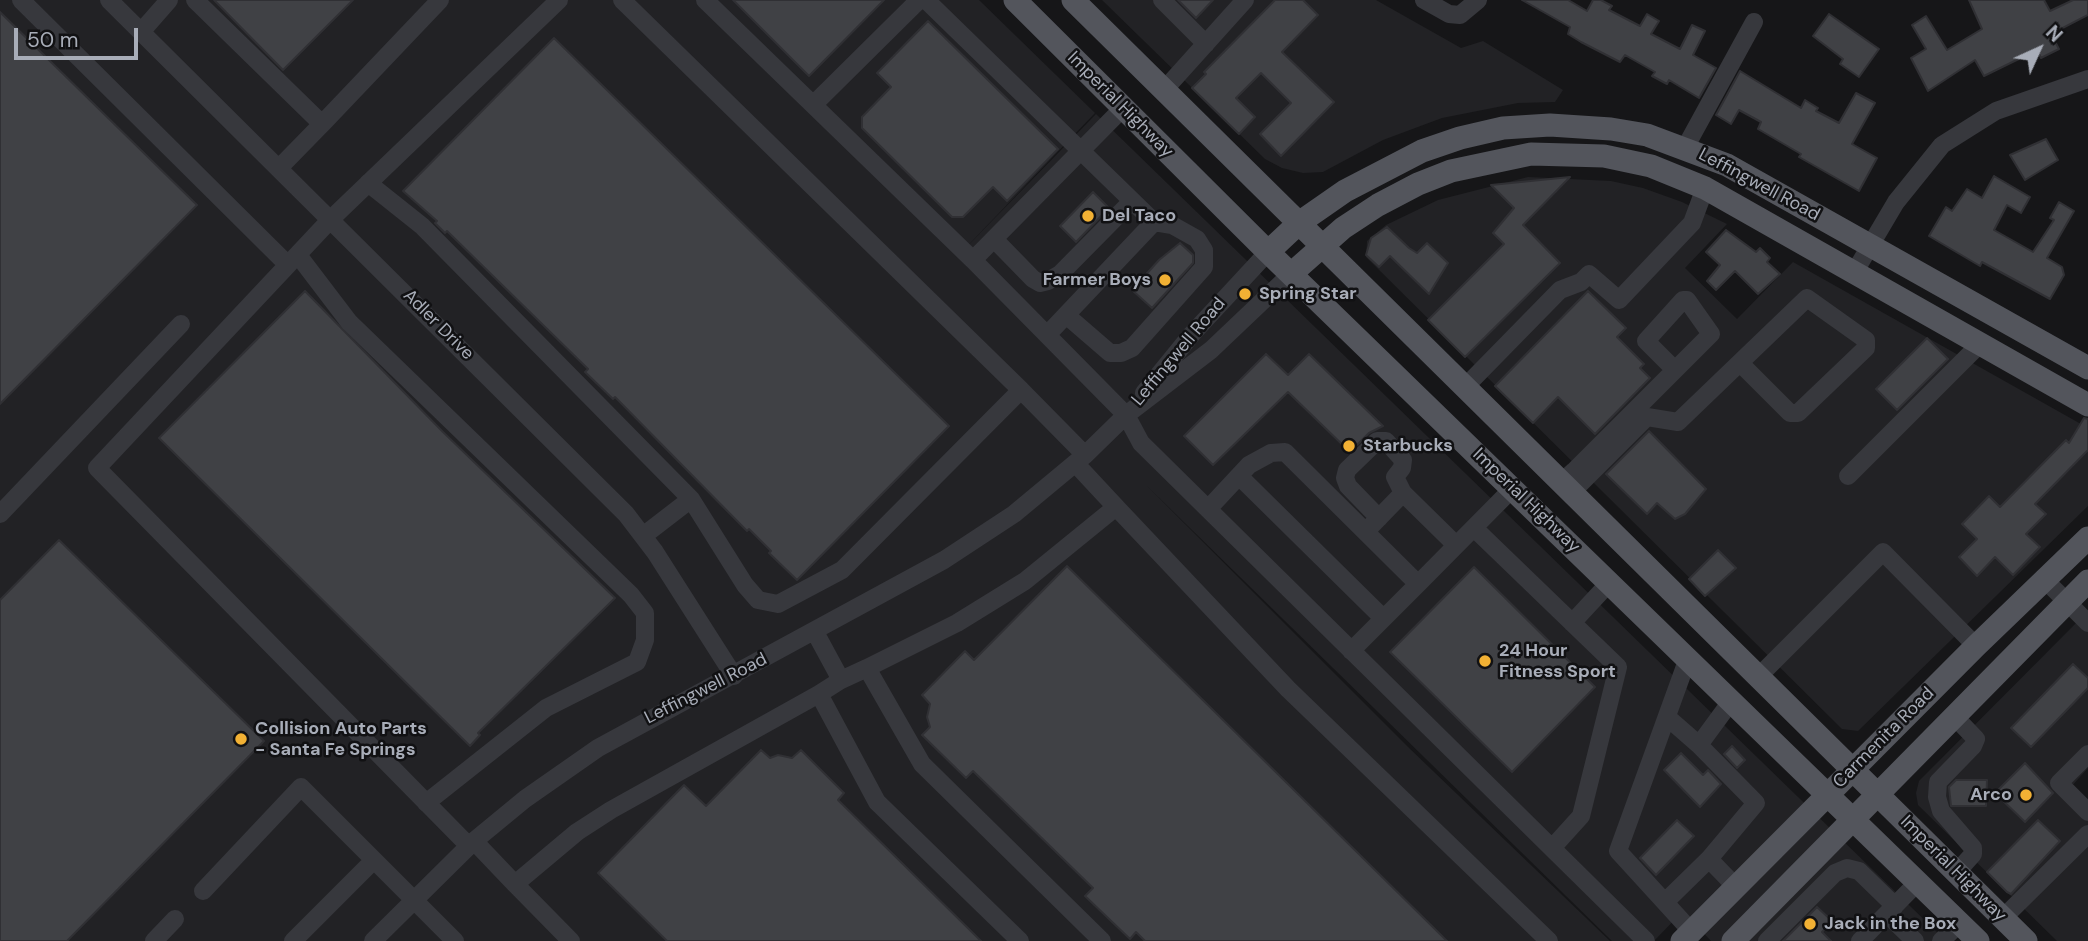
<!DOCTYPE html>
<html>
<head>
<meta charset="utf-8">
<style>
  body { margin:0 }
  #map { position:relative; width:2088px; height:941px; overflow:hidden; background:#161618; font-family:"DM Sans",sans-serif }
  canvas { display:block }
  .north { position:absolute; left:2004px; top:14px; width:70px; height:70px; -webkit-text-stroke:5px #111113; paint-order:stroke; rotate:45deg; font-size:19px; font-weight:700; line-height:28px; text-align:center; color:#a8adb8 }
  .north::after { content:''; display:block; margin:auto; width:24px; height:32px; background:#a8adb8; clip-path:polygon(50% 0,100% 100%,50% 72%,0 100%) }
  .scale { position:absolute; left:14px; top:28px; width:124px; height:32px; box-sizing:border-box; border:4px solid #a8adb8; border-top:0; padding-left:9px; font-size:21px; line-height:24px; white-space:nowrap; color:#a8adb8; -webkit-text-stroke:5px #111113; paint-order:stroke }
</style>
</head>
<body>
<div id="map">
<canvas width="2088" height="941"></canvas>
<div class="north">N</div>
<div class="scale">50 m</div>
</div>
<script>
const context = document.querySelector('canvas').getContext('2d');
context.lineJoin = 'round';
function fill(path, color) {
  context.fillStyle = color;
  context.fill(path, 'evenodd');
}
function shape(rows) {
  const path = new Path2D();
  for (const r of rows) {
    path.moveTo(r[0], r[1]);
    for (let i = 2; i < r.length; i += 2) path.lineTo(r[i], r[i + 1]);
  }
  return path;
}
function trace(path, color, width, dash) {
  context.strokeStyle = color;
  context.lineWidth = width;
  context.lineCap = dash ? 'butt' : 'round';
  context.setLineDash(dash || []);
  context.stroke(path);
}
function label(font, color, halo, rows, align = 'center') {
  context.font = font + ' "DM Sans",sans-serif';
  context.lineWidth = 5;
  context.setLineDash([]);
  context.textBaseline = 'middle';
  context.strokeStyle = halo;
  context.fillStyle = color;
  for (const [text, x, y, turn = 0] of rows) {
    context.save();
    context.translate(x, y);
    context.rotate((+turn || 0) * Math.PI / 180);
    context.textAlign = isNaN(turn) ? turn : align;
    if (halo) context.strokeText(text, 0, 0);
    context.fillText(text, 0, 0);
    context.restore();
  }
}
fill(shape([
  [0,0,979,0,1095,113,953,261,1096,114,1946,941,1711,941,1683,911,1654,941,1612,941,1146,485,1407,746,1610,941,0,941],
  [1102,0,1376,0,1461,48,1483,41,1563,90,1555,102,1518,103,1442,118,1383,140,1323,172,1303,173,1282,168,1265,159],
  [1528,177,1611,181,1643,188,1682,202,1727,224,1685,268,1737,319,1793,262,2088,428,2088,506,1858,731,1842,729,1366,257,1367,241,1386,225,1438,200],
  [2088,611,2088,768,2071,787,2088,806,2088,941,2057,941,1918,805,1916,793,1919,781]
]), '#222225');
const building = shape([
  [214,0,353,0,283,70,214,0],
  [733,0,884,0,809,76,733,0],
  [1178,0,1213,0,1196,18,1178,0],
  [1275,0,1303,0,1318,15,1282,52,1334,102,1281,156,1260,134,1291,103,1261,73,1236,98,1255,117,1239,134,1192,88,1206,74,1204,72,1275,0],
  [1522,0,1568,0,1587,11,1593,0,1601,0,1612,6,1609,10,1640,26,1647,14,1659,21,1651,34,1680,49,1692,25,1705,31,1693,55,1716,68,1699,98,1669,80,1667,84,1652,76,1655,72,1625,55,1620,62,1581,42,1568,34,1570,27,1522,0],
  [1969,0,2044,0,2050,11,2073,0,2088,0,2088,15,2051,34,2059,49,2041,58,2037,50,1984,76,1975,60,1928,91,1911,58,1926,49,1912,25,1926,16,1947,50,1982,29,1969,0],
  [0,12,197,205,0,404,0,12],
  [1829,14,1879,49,1859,77,1840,64,1843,59,1813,36,1829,14],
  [928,21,1058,149,1007,201,993,187,963,217,952,217,862,128,862,117,891,87,877,73,928,21],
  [554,38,949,426,797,580,769,553,771,551,749,529,747,531,615,397,613,399,585,372,588,369,447,231,445,233,435,223,437,221,403,191,554,38],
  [1740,71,1801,108,1805,100,1818,108,1816,111,1839,123,1856,93,1875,103,1852,144,1877,158,1859,191,1799,157,1801,154,1758,129,1761,122,1739,110,1731,124,1716,115,1740,71],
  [2046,139,2058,160,2025,180,2010,155,2046,139],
  [1994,176,2030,197,2021,213,2007,205,1994,230,2033,252,2054,220,2050,218,2059,202,2074,211,2047,258,2062,267,2064,275,2050,299,1982,262,1980,266,1929,236,1946,207,1952,211,1967,189,1982,198,1994,176],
  [1570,177,1523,225,1560,263,1465,357,1428,320,1504,244,1493,233,1514,208,1491,185,1570,177],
  [1093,192,1109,208,1076,242,1060,226,1093,192],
  [1387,227,1409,248,1417,253,1427,243,1448,263,1429,294,1390,256,1379,267,1366,255,1371,238,1387,227],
  [1726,230,1756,252,1760,248,1770,258,1767,262,1780,274,1758,294,1735,271,1716,290,1707,281,1720,265,1706,252,1726,230],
  [1180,243,1193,255,1193,263,1152,308,1132,290,1159,260,1180,243],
  [305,291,443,432,615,598,478,733,480,735,470,746,159,438,305,291],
  [1588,291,1626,328,1617,337,1644,364,1640,368,1650,378,1595,434,1558,397,1533,423,1495,386,1588,291],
  [1927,338,1948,359,1897,410,1876,389,1927,338],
  [1266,354,1288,375,1309,354,1383,426,1369,433,1350,452,1288,392,1213,465,1184,436,1266,354],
  [2084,418,2088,419,2088,450,2035,504,2046,514,2026,534,2040,547,2013,575,1995,557,1977,576,1959,557,1977,539,1962,524,1989,496,2000,507,2066,440,2069,443,2084,418],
  [1649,431,1706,489,1685,514,1675,519,1657,503,1647,514,1606,474,1649,431],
  [59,540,264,741,67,941,0,941,0,600,59,540],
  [1718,550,1736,568,1705,596,1689,579,1718,550],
  [1067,566,1447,941,1145,941,1136,932,1130,939,1085,896,1093,888,973,771,966,778,922,735,930,727,927,717,930,704,922,695,965,651,974,660,1067,566],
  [1474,567,1595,687,1512,772,1390,652,1474,567],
  [2073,664,2088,678,2088,688,2031,747,2011,728,2073,664],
  [1732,746,1745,760,1737,768,1724,754,1732,746],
  [761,750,770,758,778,755,792,758,801,750,844,793,838,800,981,941,667,941,598,873,684,785,706,806,761,750],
  [1681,753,1703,775,1708,770,1721,784,1700,807,1664,770,1681,753],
  [2025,763,2053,793,2025,822,1995,793,2025,763],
  [1956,780,1987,780,1986,806,1951,806,1949,787,1956,780],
  [1677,820,1694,836,1656,875,1640,858,1677,820],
  [2038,820,2060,841,2011,894,2007,892,1987,872,2038,820],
  [1817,907,1832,921,1822,932,1831,941,1783,941,1817,907]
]);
fill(building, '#404145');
trace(building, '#303034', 2);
trace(shape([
  [21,0,288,265],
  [109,0,626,514,655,552,734,676],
  [195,0,322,124,279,168],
  [622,0,1021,390],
  [705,0,973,260],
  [926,0,1154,222,1047,335],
  [1162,0,1206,44],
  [1424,0,1449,14,1460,15,1478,0],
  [141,32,169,0],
  [1164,90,1245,0],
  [813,105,919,0],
  [1123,108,973,260,1126,415,1141,443,1646,941],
  [322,124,440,0],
  [1685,148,1754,22],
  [368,183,422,226,691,499],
  [994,239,1033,279,1040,283,1048,281,1060,274,1132,201],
  [298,255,349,322,631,595,645,613,645,640,637,662,546,708,426,803],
  [1854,273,1896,202,1942,145,1996,111,2088,79],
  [1066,315,1110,353,1121,353,1132,348,1204,267,1204,250,1197,239,1172,225,1154,222],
  [1465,387,1560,290,1581,282,1589,274,1619,300,1692,223,1705,188],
  [1144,393,1192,334,1268,252],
  [1239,476,1383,618],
  [1848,476,1980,344],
  [1562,482,1574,471,1711,334,1687,300,1683,300,1646,341,1675,370],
  [1572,492,1647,417,1678,422,1807,298,1866,340,1866,348,1798,413,1790,413,1740,363],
  [1116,507,1288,689,1549,941],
  [1208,509,1249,465,1271,453,1285,452,1418,584,1513,488],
  [0,514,181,324],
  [1379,518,1348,486,1345,478,1347,470,1377,441,1386,441,1403,460,1402,468,1395,477,1403,493],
  [1372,525,1403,493,1456,545],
  [1474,528,1618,667,1581,816,1552,848],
  [643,536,691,499,745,585,758,600,778,604,842,570,1021,390,1085,455],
  [2044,579,2088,623],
  [1572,623,1610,582],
  [815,632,841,680,819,694,877,802,1020,941],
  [1351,651,1418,584],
  [1688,658,1618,851,1692,932],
  [867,668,957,623,1025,581,1116,507,1075,463],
  [1759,676,1883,552,1976,646],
  [841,680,867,668,922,764,1102,941],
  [1954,716,1976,739,1973,746,1938,782,1937,797,1941,811,1973,848,1973,854,1957,872],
  [1667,717,1699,745],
  [2088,754,2059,783,2088,812],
  [474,841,515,884,577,832,611,810,819,694],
  [469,846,97,468,331,219,559,0],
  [1709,859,1736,887],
  [515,884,571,941],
  [203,891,301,787,374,860],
  [1665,902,1709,859,1756,803,1699,745,1732,700],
  [1887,914,1915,941],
  [2003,918,2088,834],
  [154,941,175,919],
  [293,941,374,860,455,941],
  [373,941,474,841,525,799,598,748,944,560,1014,514,1085,455,1126,415,1211,350,1291,274],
  [1767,941,1835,873,1847,868,1859,871,1895,906],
  [1860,941,1918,882],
  [1941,941,1960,923]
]), '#37383d', 18);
trace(shape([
  [1015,0,1268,252,1978,941],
  [1073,0,2026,941],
  [1268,252,1299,223,1345,191,1422,151,1460,138,1503,128,1550,125,1611,129,1647,135,1727,165,2088,368],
  [1291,274,1343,228,1378,205,1418,184,1451,171,1531,154,1604,156,1651,166,1705,188,2088,405],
  [1682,941,1976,646,2088,538],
  [1733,941,2088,581]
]), '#53555c', 23);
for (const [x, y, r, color] of [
  [1088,216,7,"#f2b134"],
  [1165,280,7,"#f2b134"],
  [1245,294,7,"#f2b134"],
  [1349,446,7,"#f2b134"],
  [1485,661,7,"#f2b134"],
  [241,739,7,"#f2b134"],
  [2026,795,7,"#f2b134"],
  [1810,924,7,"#f2b134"]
]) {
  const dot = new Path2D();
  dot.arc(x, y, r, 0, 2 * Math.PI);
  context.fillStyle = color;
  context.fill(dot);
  trace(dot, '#111113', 2.5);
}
label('18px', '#a8adb8', '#111113', [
  ["Imperial Highway",1120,105,45],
  ["Leffingwell Road",1759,185,28],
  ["Adler Drive",438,325,45],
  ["Leffingwell Road",1179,352,-50],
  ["Imperial Highway",1526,501,44],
  ["Leffingwell Road",706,689,-27],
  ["Carmenita Road",1884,738,-45],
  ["Imperial Highway",1953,869,45]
]);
label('bold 18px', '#a8adb8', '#111113', [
  ["Del Taco",1102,216],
  ["Farmer Boys",1151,280,"right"],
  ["Spring Star",1259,294],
  ["Starbucks",1363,446],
  ["24 Hour",1499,651],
  ["Fitness Sport",1499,672],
  ["Collision Auto Parts",255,729],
  ["- Santa Fe Springs",255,750],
  ["Arco",2012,795,"right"],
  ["Jack in the Box",1824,924]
], 'left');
</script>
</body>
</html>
